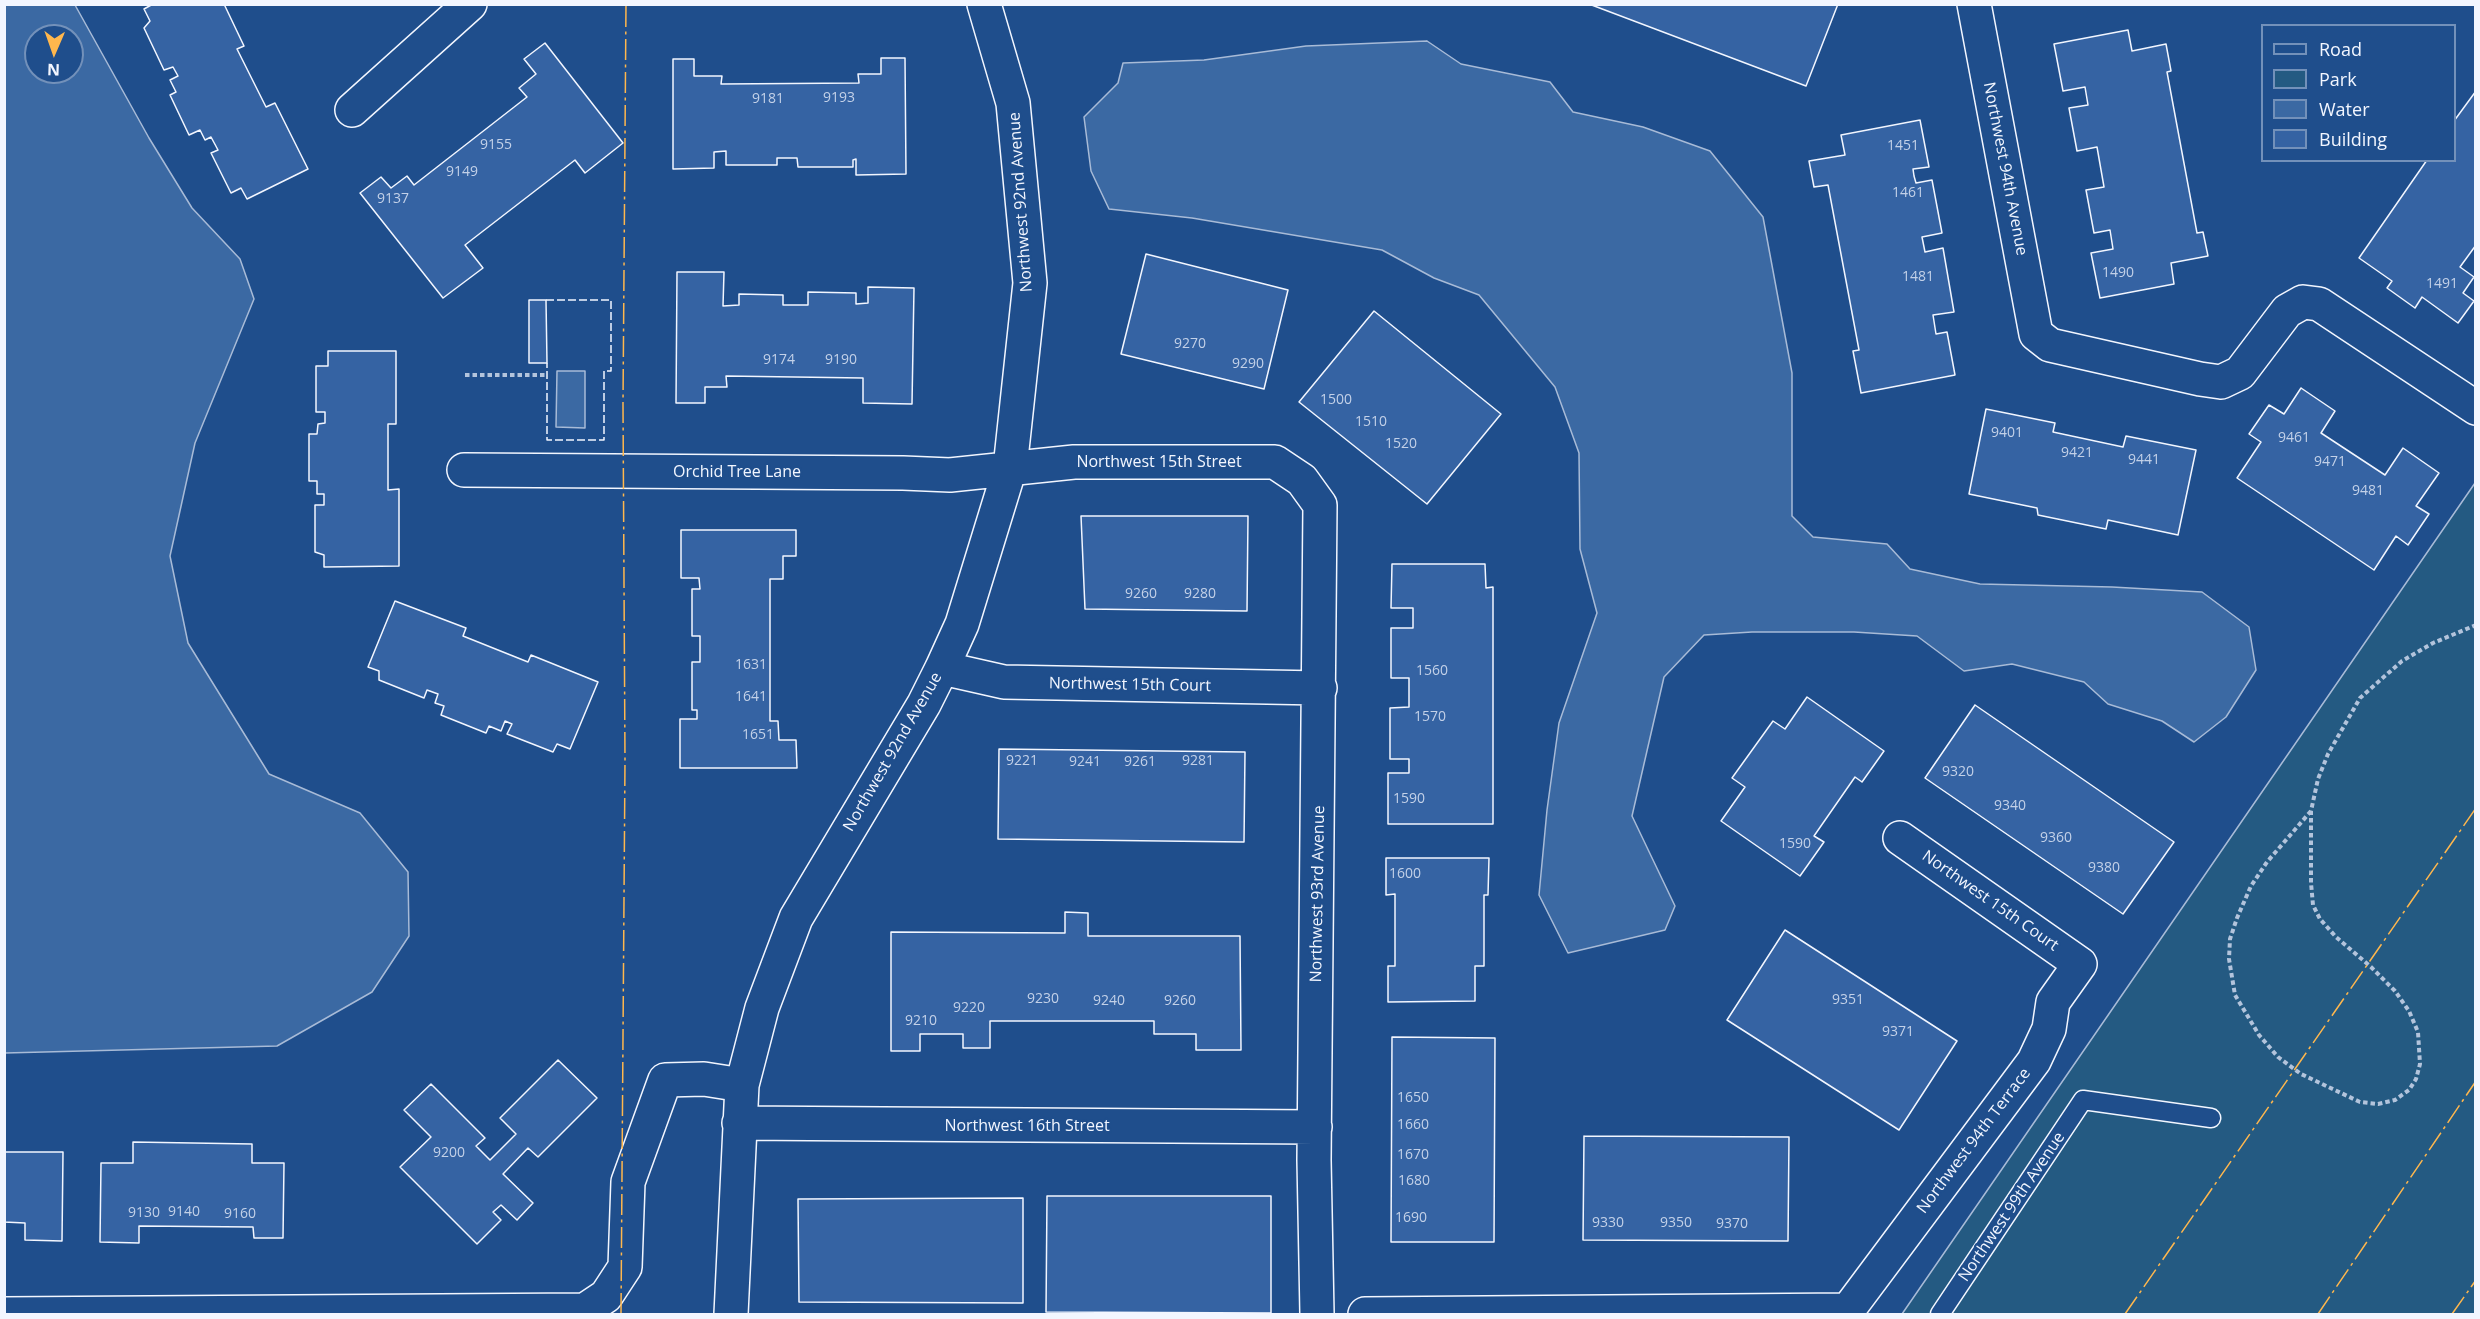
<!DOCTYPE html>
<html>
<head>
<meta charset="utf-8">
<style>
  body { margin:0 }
  #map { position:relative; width:2480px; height:1319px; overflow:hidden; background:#1f4e8c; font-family:"Open Sans",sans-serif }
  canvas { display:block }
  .frame { position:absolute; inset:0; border:6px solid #f2f6ff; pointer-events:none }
  .legend { position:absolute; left:2261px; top:24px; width:195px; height:138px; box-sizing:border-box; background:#1f4e8c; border:2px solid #7391ba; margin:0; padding:8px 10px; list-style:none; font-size:18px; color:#f2f6ff }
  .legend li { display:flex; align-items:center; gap:12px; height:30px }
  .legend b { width:30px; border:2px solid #7391ba }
  .north { position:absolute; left:24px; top:24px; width:60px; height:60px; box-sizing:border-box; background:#1f4e8c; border:2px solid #7391ba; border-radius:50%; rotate:182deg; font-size:16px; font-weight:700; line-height:24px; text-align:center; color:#f2f6ff }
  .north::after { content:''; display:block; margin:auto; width:21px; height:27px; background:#ffb74d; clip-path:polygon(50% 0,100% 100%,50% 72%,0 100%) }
</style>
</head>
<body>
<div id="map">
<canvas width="2480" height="1319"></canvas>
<div class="frame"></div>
<ul class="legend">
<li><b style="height:8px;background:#1f4e8c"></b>Road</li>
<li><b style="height:16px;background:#245a82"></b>Park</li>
<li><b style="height:16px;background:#3b69a3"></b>Water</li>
<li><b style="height:16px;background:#3563a3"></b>Building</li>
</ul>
<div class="north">N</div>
</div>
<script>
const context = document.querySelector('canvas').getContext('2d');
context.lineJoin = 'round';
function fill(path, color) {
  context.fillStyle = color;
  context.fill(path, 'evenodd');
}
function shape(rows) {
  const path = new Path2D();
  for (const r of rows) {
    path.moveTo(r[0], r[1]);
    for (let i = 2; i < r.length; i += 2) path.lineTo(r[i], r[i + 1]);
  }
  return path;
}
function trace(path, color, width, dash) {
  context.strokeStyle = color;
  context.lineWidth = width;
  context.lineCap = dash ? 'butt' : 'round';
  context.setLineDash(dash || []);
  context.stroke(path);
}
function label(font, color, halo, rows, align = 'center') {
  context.font = font + ' "Open Sans",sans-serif';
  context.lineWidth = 4.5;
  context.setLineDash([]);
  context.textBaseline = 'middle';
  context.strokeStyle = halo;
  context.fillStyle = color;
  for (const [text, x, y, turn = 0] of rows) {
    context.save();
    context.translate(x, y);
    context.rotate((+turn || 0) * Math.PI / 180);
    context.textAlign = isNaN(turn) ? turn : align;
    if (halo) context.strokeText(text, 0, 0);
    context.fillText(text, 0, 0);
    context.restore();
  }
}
const green = shape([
  [2475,483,2475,1314,1902,1314,2475,483]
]);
fill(green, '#245a82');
trace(green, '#a8bbd7', 1.5);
const water = shape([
  [4,5,75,5,149,138,192,208,240,259,254,299,195,443,170,556,188,643,269,774,360,813,408,872,409,936,372,992,277,1046,5,1053,4,5],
  [36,36,72,36,72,72,36,72,36,36],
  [1427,41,1461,64,1550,82,1573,112,1643,127,1710,151,1763,217,1792,373,1792,516,1813,537,1887,544,1910,569,1980,584,2112,587,2202,592,2249,627,2256,670,2226,717,2194,742,2162,721,2108,704,2084,682,2012,664,1964,671,1917,636,1854,632,1752,632,1704,635,1664,677,1632,816,1675,906,1665,930,1568,953,1539,895,1547,810,1559,723,1597,613,1580,549,1579,453,1555,387,1479,295,1434,278,1382,250,1192,218,1109,209,1091,171,1084,117,1118,83,1123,63,1204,60,1306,46,1427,41],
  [557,371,585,371,585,428,556,427,557,371]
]);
fill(water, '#3b69a3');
trace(water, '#a8bbd7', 1.5);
const building = shape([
  [153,4,224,4,244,46,237,49,266,107,275,103,308,169,247,199,241,188,231,193,211,153,218,150,211,137,205,140,200,130,189,135,170,95,176,92,170,80,178,76,173,67,164,70,144,28,150,21,144,9,153,4],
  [1589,4,1838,4,1806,86,1589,4],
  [2128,30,2132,51,2166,44,2171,71,2167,72,2197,233,2203,232,2208,256,2171,263,2174,284,2100,298,2091,253,2113,249,2110,230,2094,233,2086,190,2104,187,2097,147,2077,151,2069,108,2088,105,2085,87,2063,91,2054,44,2128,30],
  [545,43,623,143,585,173,575,160,465,245,483,268,443,298,360,193,381,177,391,188,407,176,414,185,527,97,519,88,536,74,524,59,545,43],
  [881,58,905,58,906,174,856,175,856,159,853,160,853,167,798,167,797,158,777,158,777,165,726,165,726,151,714,152,714,168,673,169,673,59,694,59,694,76,722,76,721,84,859,83,858,74,881,74,881,58],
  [2476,91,2476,245,2460,267,2474,277,2463,293,2474,301,2458,323,2422,297,2415,308,2387,288,2392,281,2359,258,2427,160,2454,160,2454,121,2476,91],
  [1920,120,1929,167,1913,169,1914,176,1916,183,1932,180,1942,233,1922,237,1925,252,1943,248,1954,312,1933,315,1936,334,1947,332,1955,375,1861,393,1853,351,1859,350,1828,185,1814,187,1809,161,1845,155,1841,135,1920,120],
  [1146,254,1288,290,1264,389,1121,354,1146,254],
  [677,272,724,272,723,306,739,305,739,294,783,295,783,305,808,305,808,292,856,293,856,304,868,303,868,287,914,288,912,404,863,403,863,378,726,376,727,387,705,387,705,403,676,403,677,272],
  [529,300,546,300,547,363,529,363,529,300],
  [1374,311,1501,414,1427,504,1299,402,1374,311],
  [328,351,396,351,396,424,388,424,388,490,399,489,399,566,324,567,324,555,315,552,315,505,324,505,324,494,317,494,317,481,309,481,309,434,317,434,318,424,325,423,325,412,316,412,316,366,328,366,328,351],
  [2301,388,2335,411,2321,433,2385,475,2403,448,2439,473,2416,506,2429,514,2408,545,2396,536,2374,570,2237,478,2261,442,2249,434,2269,405,2284,414,2301,388],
  [1986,409,2055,423,2053,432,2123,447,2126,436,2196,450,2178,535,2108,520,2106,529,2038,515,2037,508,1969,494,1986,409],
  [1081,516,1248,516,1247,611,1085,609,1081,516],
  [681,530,796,530,796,556,783,556,783,579,770,579,770,721,778,721,779,740,796,740,797,768,680,768,680,719,697,719,697,710,692,710,692,662,700,662,700,636,692,636,692,589,700,589,699,578,681,578,681,530],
  [1392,564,1485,564,1486,588,1493,587,1493,824,1388,824,1388,773,1409,773,1409,759,1390,759,1390,708,1409,707,1409,678,1391,678,1391,628,1413,628,1413,608,1391,608,1392,564],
  [395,601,466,628,463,636,528,662,531,655,598,682,570,749,557,744,553,752,507,734,512,724,505,721,501,731,489,726,486,733,441,715,444,706,435,703,438,694,427,690,424,698,379,680,379,671,368,667,395,601],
  [1807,697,1884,751,1862,782,1855,777,1814,836,1824,842,1800,876,1721,821,1745,787,1732,778,1773,721,1785,729,1807,697],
  [1975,705,2174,842,2123,914,1925,778,1975,705],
  [999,749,1245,752,1244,842,998,839,999,749],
  [1386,858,1489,858,1488,895,1484,895,1484,966,1475,966,1475,1001,1388,1002,1388,966,1395,966,1395,894,1386,895,1386,858],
  [1065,912,1088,913,1088,936,1240,936,1241,1050,1196,1050,1196,1034,1154,1034,1154,1021,990,1021,990,1048,963,1048,963,1034,920,1034,920,1051,891,1051,891,932,1065,933,1065,912],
  [1785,930,1957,1041,1899,1130,1727,1020,1785,930],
  [1392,1037,1495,1038,1494,1242,1391,1242,1392,1037],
  [558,1060,597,1098,538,1157,528,1148,503,1174,533,1203,517,1220,501,1205,493,1212,501,1220,477,1244,400,1167,431,1137,404,1110,431,1084,485,1138,476,1146,490,1160,516,1134,500,1118,558,1060],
  [1584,1136,1789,1137,1788,1241,1583,1240,1584,1136],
  [133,1142,252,1144,252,1163,284,1163,283,1238,254,1238,253,1227,139,1226,139,1243,100,1242,101,1163,133,1163,133,1142],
  [4,1152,63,1152,62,1241,25,1240,25,1223,4,1222,4,1152],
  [1047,1196,1271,1196,1271,1313,1046,1312,1047,1196],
  [1023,1198,1023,1303,799,1302,798,1199,1023,1198]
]);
fill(building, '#3563a3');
trace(building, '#f2f6ff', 1.5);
const service = shape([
  [1940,1314,2083,1100,2211,1118]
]);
const minor = shape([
  [1974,4,2036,334,2050,345,2200,379,2221,382,2240,373,2287,311,2303,302,2319,304,2476,408],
  [352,110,470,4],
  [464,470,903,473,950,475,1074,462,1275,462,1302,480,1320,505,1314,1160,1317,1314],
  [942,668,1004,682,1320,688],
  [739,1123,1315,1127],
  [4,1314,585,1310,606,1296,625,1267,628,1182,665,1080,704,1079,742,1085],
  [731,1314,742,1085,762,1008,796,918,924,704,942,668,962,624,1010,468,1030,283,1013,103,984,4],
  [1365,1314,1848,1310,2034,1061,2049,1029,2053,1002,2080,964,1900,838]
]);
trace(service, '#f2f6ff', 21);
trace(minor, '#f2f6ff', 36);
trace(shape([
  [465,375,547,375],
  [2311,811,2267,862,2251,886,2237,918,2230,939,2229,959,2235,995,2259,1035,2278,1057,2301,1074,2360,1102,2378,1104,2395,1100,2409,1090,2416,1079,2420,1064,2418,1032,2409,1011,2395,991,2371,967,2336,937,2320,919,2313,905,2311,883,2311,811,2318,779,2328,754,2360,698,2402,661,2433,643,2476,625]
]), '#b3c4dc', 4, [4.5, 3]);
trace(service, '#1f4e8c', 18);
trace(minor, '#1f4e8c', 33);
trace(shape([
  [546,300,611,300,611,371,604,371,604,440,547,440,547,363]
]), '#f2f6ff', 1.5, [8, 3]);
trace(shape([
  [621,1314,625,760,623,404,626,4],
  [2125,1314,2476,808],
  [2318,1314,2476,1081],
  [2452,1314,2476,1280]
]), '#ffb74d', 1.5, [21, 4.5, 3, 4.5]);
label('14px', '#c3d1e8', null, [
  ["9193",839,98],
  ["9181",768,99],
  ["9155",496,145],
  ["1451",1903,146],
  ["9149",462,172],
  ["1461",1908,193],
  ["9137",393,199],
  ["1490",2118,273],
  ["1481",1918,277],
  ["1491",2442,284],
  ["9270",1190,344],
  ["9174",779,360],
  ["9190",841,360],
  ["9290",1248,364],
  ["1500",1336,400],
  ["1510",1371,422],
  ["9401",2007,433],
  ["9461",2294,438],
  ["1520",1401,444],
  ["9421",2077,453],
  ["9441",2144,460],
  ["9471",2330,462],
  ["9481",2368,491],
  ["9260",1141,594],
  ["9280",1200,594],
  ["1631",751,665],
  ["1560",1432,671],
  ["1641",751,697],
  ["1570",1430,717],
  ["1651",758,735],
  ["9221",1022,761],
  ["9281",1198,761],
  ["9241",1085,762],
  ["9261",1140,762],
  ["9320",1958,772],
  ["1590",1409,799],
  ["9340",2010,806],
  ["9360",2056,838],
  ["1590",1795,844],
  ["9380",2104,868],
  ["1600",1405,874],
  ["9230",1043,999],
  ["9351",1848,1000],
  ["9240",1109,1001],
  ["9260",1180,1001],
  ["9220",969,1008],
  ["9210",921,1021],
  ["9371",1898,1032],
  ["1650",1413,1098],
  ["1660",1413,1125],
  ["9200",449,1153],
  ["1670",1413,1155],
  ["1680",1414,1181],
  ["9140",184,1212],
  ["9130",144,1213],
  ["9160",240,1214],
  ["1690",1411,1218],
  ["9330",1608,1223],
  ["9350",1676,1223],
  ["9370",1732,1224]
]);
label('16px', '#f2f6ff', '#1f4e8c', [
  ["Northwest 94th Avenue",2005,169,79],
  ["Northwest 92nd Avenue",1021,202,-94],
  ["Northwest 15th Street",1159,462],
  ["Orchid Tree Lane",737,472],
  ["Northwest 15th Court",1130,685,1],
  ["Northwest 92nd Avenue",893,752,-60],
  ["Northwest 93rd Avenue",1318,894,-89],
  ["Northwest 15th Court",1990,901,35],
  ["Northwest 16th Street",1027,1126],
  ["Northwest 94th Terrace",1974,1141,-53],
  ["Northwest 99th Avenue",2012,1207,-56]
]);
</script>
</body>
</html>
